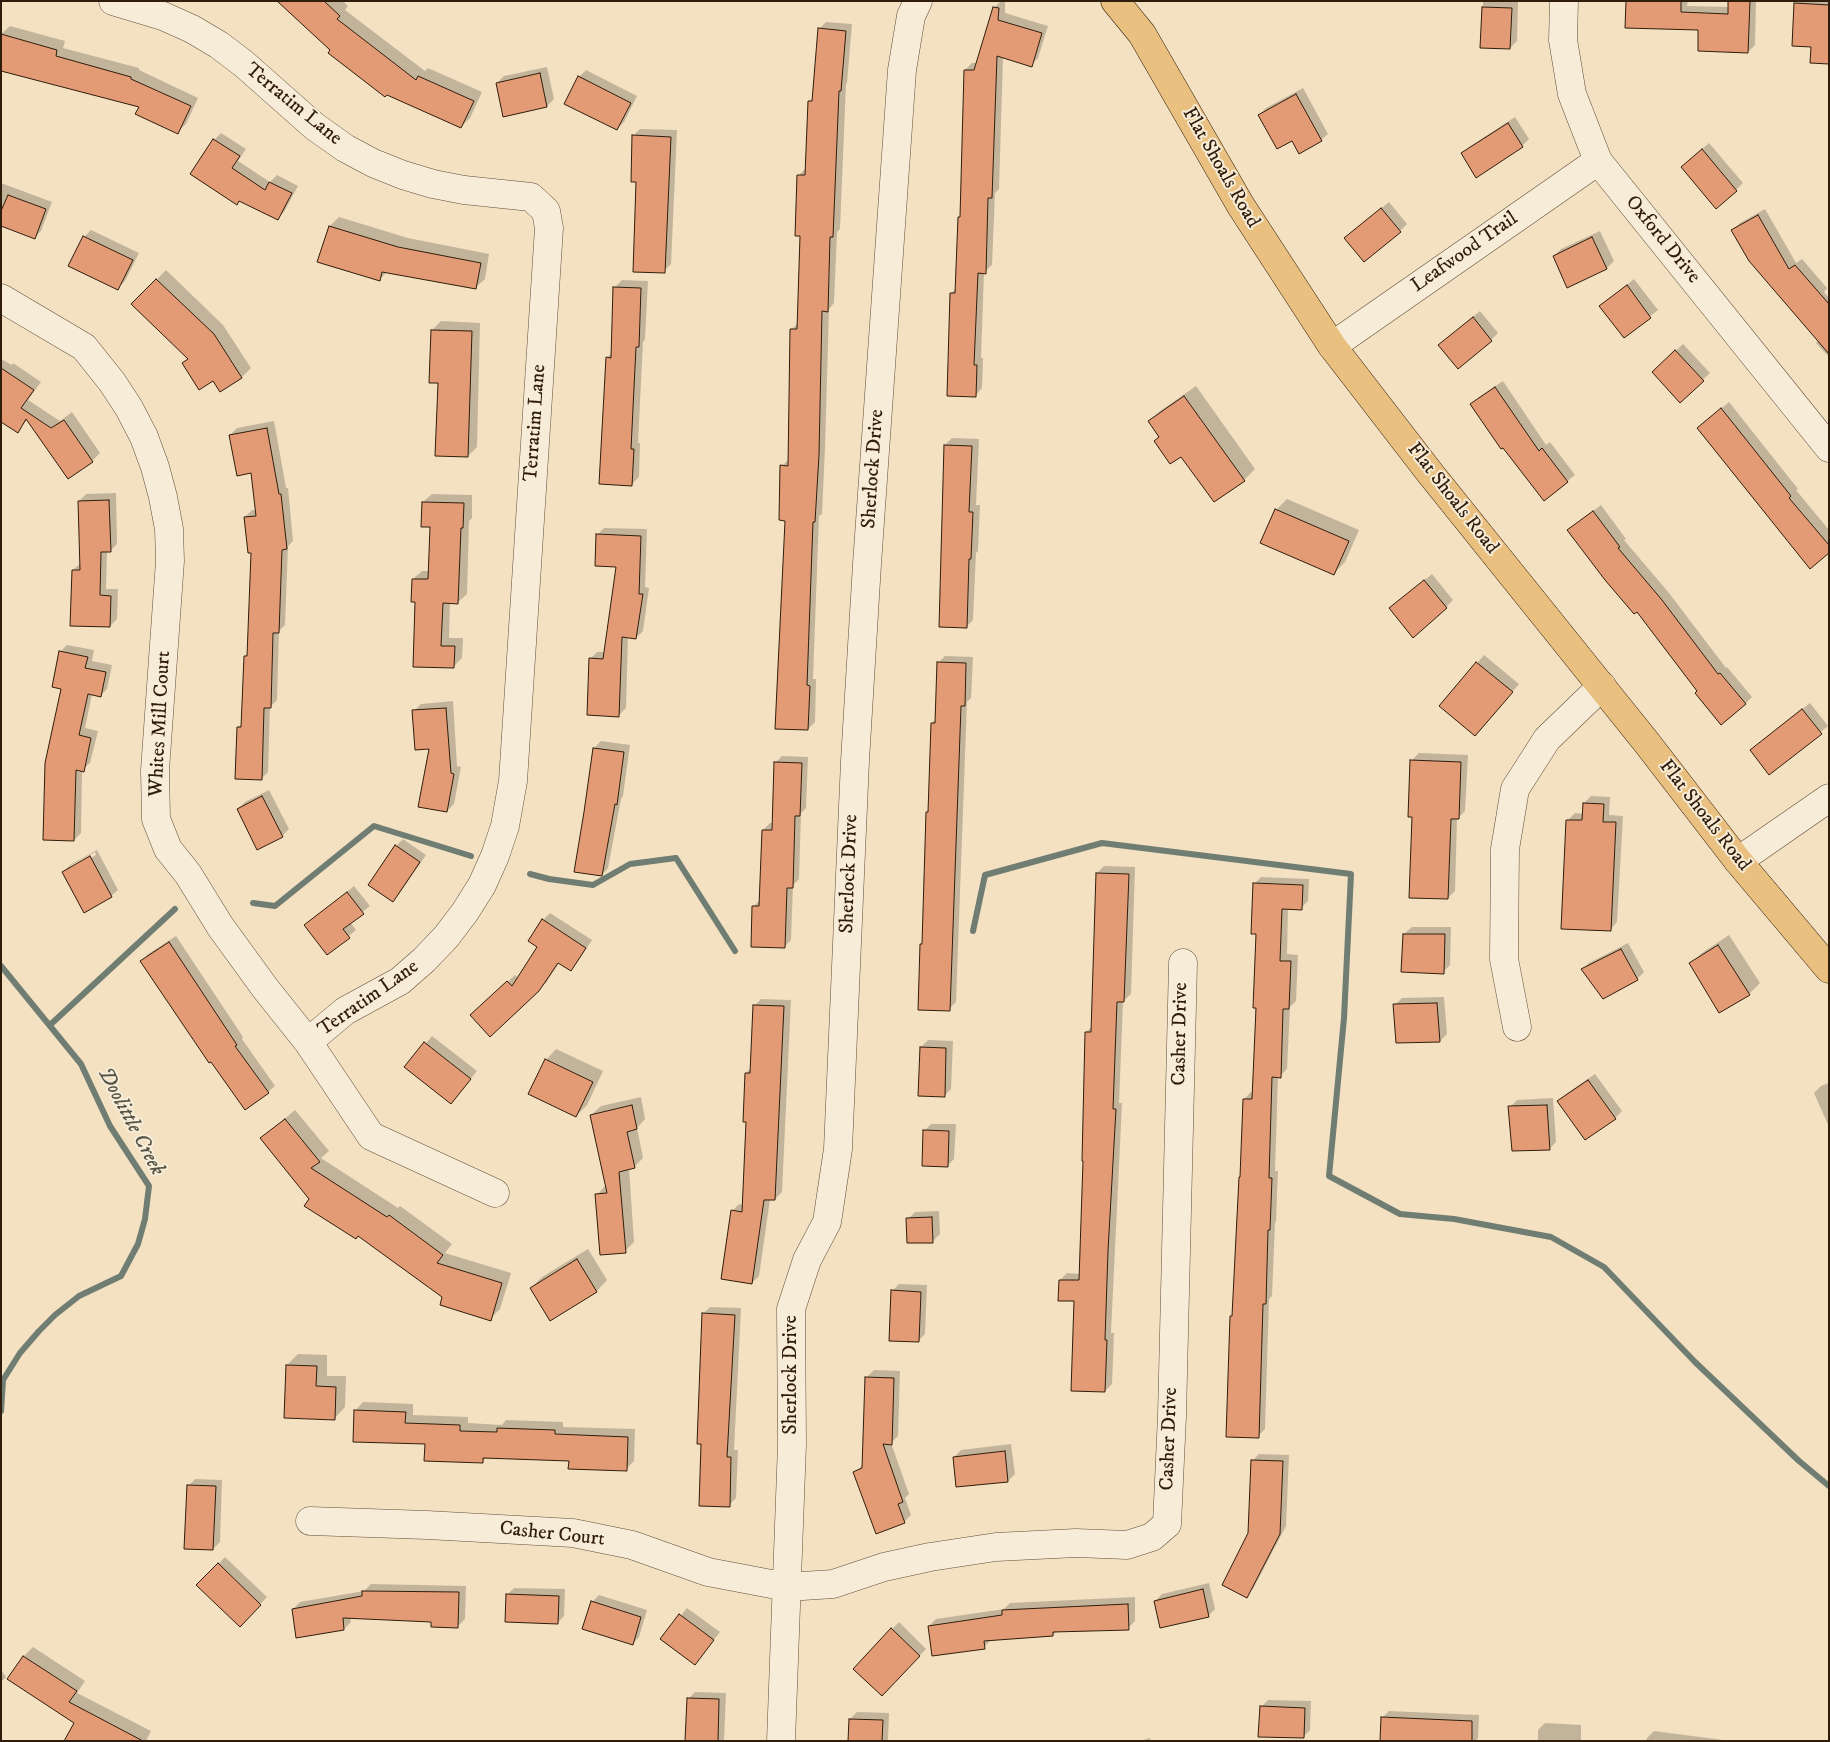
<!DOCTYPE html>
<html>
<head>
<meta charset="utf-8">
<style>
  body { margin:0 }
  #map { position:relative; width:1830px; height:1742px; overflow:hidden; background:#f3e1c2; font-family:"IM FELL DW Pica",serif }
  canvas { display:block }
  .frame { position:absolute; inset:0; border:2px solid #301c0b; pointer-events:none }
</style>
</head>
<body>
<div id="map">
<canvas width="1830" height="1742"></canvas>
<div class="frame"></div>
</div>
<script>
const context = document.querySelector('canvas').getContext('2d');
context.lineJoin = 'round';
function fill(path, color) {
  context.fillStyle = color;
  context.fill(path, 'evenodd');
}
function shape(rows) {
  const path = new Path2D();
  for (const r of rows) {
    path.moveTo(r[0], r[1]);
    for (let i = 2; i < r.length; i += 2) path.lineTo(r[i], r[i + 1]);
  }
  return path;
}
function trace(path, color, width, dash) {
  context.strokeStyle = color;
  context.lineWidth = width;
  context.lineCap = dash ? 'butt' : 'round';
  context.setLineDash(dash || []);
  context.stroke(path);
}
function label(font, color, halo, rows, align = 'center') {
  context.font = font + ' "IM FELL DW Pica",serif';
  context.lineWidth = 4;
  context.setLineDash([]);
  context.textBaseline = 'middle';
  context.strokeStyle = halo;
  context.fillStyle = color;
  for (const [text, x, y, turn = 0] of rows) {
    context.save();
    context.translate(x, y);
    context.rotate((+turn || 0) * Math.PI / 180);
    context.textAlign = isNaN(turn) ? turn : align;
    if (halo) context.strokeText(text, 0, 0);
    context.fillText(text, 0, 0);
    context.restore();
  }
}
fill(shape([
  [279,1,343,1,348,6,345,10,425,71,428,68,482,92,470,118,461,127,332,50],
  [1001,1,1005,1,1005,13,1048,26,1038,58,1031,65,1003,57,999,189,995,193,992,265,984,272,981,358,983,358,982,388,975,396,951,293,957,288,959,218,961,216,965,70,972,63,977,63,994,8],
  [1483,1,1518,2,1517,41,1510,48,1482,47],
  [1627,1,1688,1,1687,6,1729,7,1729,1,1756,1,1755,45,1748,52,1700,29],
  [1798,1,1829,1,1829,63,1812,46,1795,4],
  [826,22,852,24,847,83,846,84,840,229,837,232,834,303,829,309,825,448,822,514,819,516,813,679,816,679,815,722,808,729,782,466,789,459,792,329,799,322,802,235,798,176,805,169,809,102,813,98,819,29],
  [10,26,65,41,63,48,139,68,139,70,198,98,186,124,177,132,140,106,1,34],
  [547,67,554,99,547,106,497,83,504,76],
  [586,70,637,96,624,122,617,129,579,77],
  [1303,88,1328,134,1321,140,1292,139,1259,115,1266,108],
  [1515,117,1529,139,1522,146,1477,176,1462,154,1469,147],
  [640,129,677,130,671,264,664,271,637,181,633,136],
  [221,133,246,149,238,161,270,182,277,175,298,186,284,212,277,219,192,174,214,140],
  [1709,143,1743,183,1736,190,1689,160],
  [1,183,52,202,41,231,34,238,1,225],
  [1389,202,1407,224,1400,231,1353,231],
  [1765,209,1796,263,1802,259,1827,288,1824,292,1829,298,1829,357,1816,343,1819,340,1733,230,1740,223],
  [339,217,408,238,489,254,485,279,475,288,387,272,379,280,330,226],
  [91,230,139,253,125,281,118,288,84,237],
  [1600,231,1614,261,1607,268,1568,286,1554,256,1561,249],
  [166,270,223,325,251,368,242,377,220,391,213,379,183,363,189,358,133,304],
  [1634,279,1658,310,1624,337,1601,306],
  [622,280,648,281,645,339,643,342,638,443,640,443,639,477,632,484,607,358,612,352,615,287],
  [1480,311,1498,333,1491,340,1447,338],
  [441,321,480,323,477,447,468,456,439,382,432,330],
  [1683,344,1710,373,1680,401,1653,372],
  [1,359,12,365,13,363,41,382,28,400,60,421,72,412,100,453,92,461,28,419,17,431,1,420],
  [1503,381,1546,445,1550,442,1575,475,1544,499,1472,404,1479,397],
  [1196,386,1255,469,1244,480,1182,455,1160,436,1150,421,1160,411],
  [1729,402,1798,489,1796,490,1829,530,1829,551,1698,428],
  [274,421,286,488,288,488,293,541,288,546,285,625,279,631,277,700,270,707,268,772,261,779,238,727,243,723,245,657,248,653,252,551,245,517,252,510,256,510,252,472,230,435,237,428],
  [952,438,979,439,976,505,980,505,978,551,976,553,973,620,966,627,945,445],
  [116,493,117,544,110,551,107,551,106,589,118,589,117,619,110,626,73,570,81,563,79,501,86,494],
  [432,494,472,495,472,518,469,521,467,594,458,602,450,602,449,638,463,638,462,658,453,667,414,666,416,601,413,579,422,571,430,571,431,526,423,502],
  [1287,499,1359,530,1345,562,1334,573,1276,510],
  [1601,505,1626,539,1624,540,1669,593,1726,668,1727,667,1752,697,1745,704,1699,691,1637,610,1576,524],
  [604,528,647,529,645,587,649,588,643,631,636,638,628,637,626,708,619,715,590,659,597,652,605,652,617,566,597,535],
  [1432,574,1453,600,1446,607,1390,608],
  [67,645,94,650,92,661,112,665,107,689,100,696,92,694,85,728,98,731,90,763,82,770,81,833,74,840,60,652],
  [1484,655,1519,684,1482,728,1440,706],
  [945,656,973,657,971,698,967,702,956,1002,949,1009,924,942,927,812,929,810,932,723,936,719,938,663],
  [453,701,457,766,461,767,454,804,447,811,430,748,414,711,421,704],
  [1810,703,1828,726,1770,773,1758,744],
  [601,741,630,745,623,796,621,799,608,868,602,875,594,748],
  [1419,753,1468,755,1465,811,1457,819,1455,891,1448,898,1413,816,1412,760],
  [782,756,808,757,806,808,801,813,799,879,793,885,791,940,784,947,753,907,761,899,763,830,770,823,773,823,775,763],
  [269,790,289,829,282,836,238,809,245,802],
  [1591,796,1610,797,1609,815,1623,816,1617,922,1610,930,1568,820,1575,813,1584,814,1584,803],
  [403,839,426,855,400,893,393,900,396,846],
  [97,850,118,890,111,896,63,872,70,865],
  [95,852,96,855,70,869,70,866],
  [1104,866,1135,867,1131,994,1123,1001,1119,1103,1122,1103,1111,1333,1114,1333,1112,1384,1105,1391,1075,1300,1060,1280,1067,1273,1081,1274,1085,1160,1086,1032,1093,1026,1097,873],
  [1261,877,1309,879,1308,901,1301,908,1288,908,1287,954,1298,955,1296,1001,1290,1007,1287,1069,1280,1076,1278,1076,1275,1171,1278,1171,1276,1221,1275,1223,1272,1296,1269,1299,1265,1429,1258,1436,1232,1316,1234,1314,1240,1177,1242,1175,1244,1099,1251,1092,1254,1092,1257,933,1254,884],
  [354,886,370,906,350,922,356,930,328,953,306,925],
  [550,913,592,940,577,963,570,970,559,963,546,983,538,990,478,1009,515,975,518,978,539,947,543,920],
  [1412,927,1451,927,1450,965,1443,972,1404,934],
  [1729,935,1760,983,1749,994,1691,964,1702,953],
  [176,936,243,1037,242,1039,275,1086,268,1092,141,961,148,954],
  [1628,943,1644,972,1637,979,1583,969,1589,963],
  [1444,997,1447,1034,1440,1041,1395,1005,1402,998],
  [761,999,791,1000,782,1192,775,1199,770,1199,759,1276,752,1283,732,1211,739,1204,744,1205,747,1121,746,1073,752,1067,754,1006],
  [432,1036,477,1071,458,1095,406,1067],
  [928,1040,953,1041,951,1089,944,1096,921,1047],
  [556,1049,603,1071,587,1105,576,1116,546,1060],
  [1595,1074,1622,1111,1615,1118,1585,1138,1559,1101,1566,1094],
  [1829,1083,1829,1127,1814,1093,1821,1086],
  [641,1097,645,1119,637,1128,643,1158,634,1167,629,1168,634,1242,625,1251,597,1195,606,1185,591,1115,601,1106],
  [1553,1098,1556,1142,1549,1149,1510,1107,1517,1100],
  [295,1110,329,1151,321,1158,398,1208,400,1206,452,1244,445,1253,511,1273,500,1309,490,1319,443,1297,310,1199,262,1138],
  [931,1124,956,1124,954,1159,947,1166,924,1131],
  [939,1211,940,1234,933,1241,908,1219,915,1212],
  [588,1249,607,1280,597,1291,551,1319,531,1288,542,1277],
  [899,1284,927,1285,925,1334,918,1341,892,1291],
  [710,1307,741,1308,734,1450,738,1450,736,1498,729,1505,702,1443,703,1314],
  [298,1354,327,1355,327,1376,346,1376,345,1407,335,1418,287,1365],
  [874,1370,900,1371,898,1436,891,1443,909,1494,905,1498,911,1515,904,1522,855,1472,864,1464,867,1377],
  [363,1402,413,1404,413,1415,468,1417,468,1423,502,1425,506,1420,563,1422,563,1427,635,1429,634,1461,626,1469,570,1460,487,1457,482,1462,426,1443,355,1411],
  [1011,1444,1015,1474,1008,1481,954,1457,961,1450],
  [1259,1454,1289,1455,1286,1526,1253,1589,1246,1596,1252,1461],
  [195,1479,222,1480,220,1542,213,1549,188,1486],
  [225,1557,267,1597,240,1625,198,1585],
  [1209,1583,1215,1609,1208,1616,1155,1601,1162,1594],
  [371,1584,466,1586,465,1619,458,1626,433,1620,350,1617,351,1622,344,1629,297,1637,293,1609,300,1602,364,1591],
  [514,1588,565,1589,564,1616,557,1623,507,1595],
  [599,1595,647,1610,639,1637,632,1644,592,1602],
  [1135,1597,1135,1621,1128,1628,1057,1631,1053,1635,991,1640,984,1647,929,1626,936,1619,1004,1609,1010,1603],
  [687,1608,720,1632,695,1664,662,1639],
  [899,1622,926,1649,882,1694,854,1669],
  [33,1647,85,1681,77,1693,151,1731,146,1741,69,1741,75,1722,24,1656],
  [1,1670,6,1677,1,1682],
  [695,1692,726,1693,724,1741,686,1741,688,1699],
  [1268,1700,1311,1701,1310,1730,1303,1737,1261,1707],
  [1389,1711,1479,1715,1478,1738,1476,1741,1381,1741,1382,1718],
  [857,1712,889,1713,888,1741,849,1741,850,1719],
  [1545,1723,1581,1725,1581,1741,1538,1741,1538,1730],
  [1654,1731,1723,1740,1646,1741,1647,1738],
  [1150,1738,1151,1741,1140,1741]
]), '#0003');
trace(shape([
  [530,874,549,879,593,885,630,864,676,858,735,951],
  [253,903,275,906,374,826,471,856],
  [973,931,985,875,1102,843,1351,874,1344,1018,1329,1176,1400,1214,1454,1219,1551,1237,1604,1267,1695,1362,1799,1461,1829,1486],
  [1,966,81,1064,110,1126,149,1186,145,1219,138,1244,121,1276,79,1296,55,1315,39,1331,20,1353,3,1380,1,1411],
  [50,1025,175,909]
]), '#707d72', 6);
const building = shape([
  [277,1,324,1,340,16,337,19,416,80,418,76,474,101,461,128,387,95,385,97,328,53,330,50,277,1],
  [1626,1,1681,1,1681,12,1728,14,1728,1,1750,1,1748,53,1698,51,1698,30,1625,28,1626,1],
  [1794,3,1829,5,1829,64,1810,63,1811,47,1792,46,1794,3],
  [993,7,999,8,998,20,1042,33,1032,67,997,56,992,198,988,198,986,274,978,273,974,365,977,365,976,397,947,396,950,293,955,293,958,217,960,217,964,70,974,70,993,7],
  [1482,7,1512,8,1510,49,1480,48,1482,7],
  [818,28,846,31,841,91,839,91,833,237,830,237,828,312,822,311,819,455,815,522,813,522,807,685,810,686,808,730,775,729,785,521,779,520,780,465,788,466,790,329,797,329,800,236,795,236,797,175,805,175,808,101,812,101,818,28],
  [1,34,57,50,56,56,131,77,131,79,191,106,178,134,135,114,139,107,1,71,1,34],
  [540,73,547,107,503,117,496,83,540,73],
  [578,76,631,103,617,130,564,104,578,76],
  [1296,94,1322,141,1299,154,1292,141,1277,149,1258,115,1296,94],
  [1508,123,1523,147,1476,178,1461,153,1508,123],
  [632,135,671,137,665,273,633,272,636,182,631,182,632,135],
  [213,139,240,156,232,168,265,190,269,182,292,193,278,220,239,201,237,205,190,174,213,139],
  [1702,149,1737,191,1716,209,1681,167,1702,149],
  [8,195,46,209,35,239,1,226,1,211,8,195],
  [1381,208,1401,232,1364,262,1344,238,1381,208],
  [1758,215,1789,269,1795,265,1829,304,1829,354,1749,261,1731,230,1758,215],
  [329,226,398,247,481,263,476,289,382,272,380,281,317,262,329,226],
  [83,236,133,260,118,290,68,266,83,236],
  [1592,237,1607,269,1567,288,1553,256,1592,237],
  [156,279,214,334,242,378,220,392,213,381,199,390,182,363,188,359,131,304,156,279],
  [1627,285,1651,318,1624,338,1599,306,1627,285],
  [613,287,641,288,639,347,636,347,631,449,634,449,632,486,599,484,606,357,611,358,613,287],
  [1473,317,1492,341,1458,369,1438,345,1473,317],
  [431,330,472,331,468,457,435,456,438,383,429,383,431,330],
  [1675,350,1704,381,1680,403,1652,372,1675,350],
  [1,368,34,390,21,408,51,428,64,420,93,462,68,479,26,419,18,433,1,422,1,368],
  [1495,387,1539,451,1542,448,1568,482,1544,501,1503,448,1501,449,1470,404,1495,387],
  [1184,396,1245,481,1214,502,1181,457,1170,464,1154,441,1159,437,1148,421,1184,396],
  [1721,408,1791,496,1789,498,1829,545,1829,553,1810,569,1697,428,1721,408],
  [267,428,279,494,281,494,287,549,282,550,279,633,273,633,271,708,264,708,262,780,235,779,237,727,241,727,244,656,247,656,251,553,248,553,244,517,256,516,251,473,237,476,229,435,267,428],
  [944,445,972,446,969,512,973,512,971,559,969,559,967,628,939,627,944,445],
  [109,500,111,552,101,552,100,595,111,596,110,627,70,626,72,570,80,570,78,501,109,500],
  [422,502,464,503,463,528,461,528,458,604,443,603,441,646,455,646,454,668,413,667,415,602,411,602,412,579,428,579,430,527,421,527,422,502],
  [1275,509,1349,541,1334,575,1260,543,1275,509],
  [1593,511,1620,547,1618,548,1662,600,1718,674,1720,673,1746,704,1721,725,1695,693,1697,691,1637,612,1634,614,1605,580,1567,530,1593,511],
  [596,534,641,536,639,594,643,594,636,639,622,637,619,717,587,715,589,658,603,659,616,567,595,566,596,534],
  [1424,580,1447,608,1413,638,1389,608,1424,580],
  [59,651,88,657,85,668,106,672,101,697,88,694,79,735,91,738,84,772,76,770,74,841,43,840,45,763,61,689,52,687,59,651],
  [937,662,966,663,965,706,961,706,950,1011,918,1010,920,944,922,944,926,812,928,812,931,723,935,723,937,662],
  [1476,662,1513,692,1475,736,1439,706,1476,662],
  [446,708,451,773,454,774,447,812,418,807,429,749,415,750,412,710,446,708],
  [1802,709,1822,734,1769,775,1750,750,1802,709],
  [593,748,624,752,617,805,615,804,602,876,574,872,584,812,593,748],
  [1410,760,1461,762,1459,819,1451,819,1448,899,1409,898,1412,817,1408,817,1410,760],
  [774,762,802,763,800,816,795,816,793,888,787,888,785,948,751,947,752,906,759,906,762,830,772,830,774,762],
  [262,796,283,837,257,850,237,809,262,796],
  [1583,803,1604,804,1603,822,1616,822,1611,931,1561,929,1566,820,1582,820,1583,803],
  [395,845,420,862,393,902,368,885,395,845],
  [90,856,112,897,84,913,62,872,90,856],
  [1096,873,1129,874,1124,1002,1117,1002,1113,1109,1116,1109,1108,1251,1105,1340,1107,1340,1105,1392,1071,1391,1074,1301,1058,1301,1059,1280,1079,1280,1083,1161,1082,1161,1085,1032,1091,1032,1096,873],
  [1253,883,1303,885,1302,910,1282,909,1280,961,1291,961,1289,1009,1283,1009,1281,1078,1272,1077,1269,1178,1272,1178,1270,1230,1268,1230,1266,1304,1263,1304,1259,1438,1226,1437,1230,1316,1232,1316,1239,1177,1240,1177,1243,1099,1252,1099,1256,1008,1253,1008,1256,934,1251,934,1253,883],
  [347,892,364,914,343,929,350,938,327,955,304,925,347,892],
  [542,919,586,948,571,971,558,963,539,991,490,1037,470,1015,507,981,512,986,537,947,528,941,542,919],
  [1403,934,1445,934,1444,974,1401,972,1403,934],
  [169,942,237,1045,235,1046,269,1093,245,1110,211,1062,209,1063,140,961,169,942],
  [1718,945,1750,995,1719,1013,1689,963,1718,945],
  [1621,949,1638,980,1603,999,1581,969,1621,949],
  [1437,1003,1440,1042,1396,1043,1393,1004,1437,1003],
  [753,1005,784,1006,775,1200,764,1200,752,1284,721,1279,731,1210,742,1212,746,1122,743,1122,745,1073,750,1073,753,1005],
  [424,1042,471,1079,451,1104,404,1067,424,1042],
  [920,1047,946,1048,945,1097,918,1096,920,1047],
  [545,1059,593,1082,576,1117,528,1094,545,1059],
  [1588,1080,1616,1119,1585,1140,1557,1101,1588,1080],
  [632,1105,637,1129,627,1132,635,1168,619,1172,626,1253,600,1255,595,1194,607,1193,590,1115,632,1105],
  [1547,1105,1550,1150,1512,1151,1508,1106,1547,1105],
  [285,1119,320,1162,311,1168,387,1217,389,1215,443,1255,437,1263,502,1283,491,1321,440,1305,442,1297,358,1236,356,1239,304,1206,309,1199,260,1138,285,1119],
  [923,1130,949,1131,948,1167,922,1166,923,1130],
  [932,1217,933,1243,907,1243,906,1218,932,1217],
  [577,1259,597,1292,550,1321,530,1288,577,1259],
  [891,1290,921,1292,919,1342,889,1341,891,1290],
  [702,1313,735,1315,727,1457,731,1457,730,1507,699,1506,701,1444,697,1444,702,1313],
  [286,1365,317,1366,316,1386,336,1387,335,1420,284,1418,286,1365],
  [865,1377,894,1378,892,1445,883,1444,903,1502,898,1504,905,1523,876,1534,853,1472,862,1468,865,1377],
  [354,1410,406,1412,405,1423,460,1425,460,1431,497,1432,497,1428,555,1430,555,1434,628,1437,627,1471,568,1469,569,1461,483,1458,483,1463,424,1461,425,1444,353,1442,354,1410],
  [1005,1451,1008,1482,956,1487,953,1457,1005,1451],
  [1251,1460,1283,1461,1280,1534,1247,1598,1222,1585,1248,1533,1251,1460],
  [187,1485,216,1486,213,1550,184,1549,187,1485],
  [218,1563,261,1605,240,1627,196,1585,218,1563],
  [1203,1589,1209,1617,1160,1628,1154,1601,1203,1589],
  [362,1591,459,1592,458,1628,431,1627,431,1622,343,1618,344,1630,296,1638,292,1609,362,1596,362,1591],
  [506,1594,559,1596,558,1624,505,1622,506,1594],
  [591,1601,641,1617,633,1645,582,1629,591,1601],
  [1128,1604,1129,1630,1053,1632,1053,1636,984,1641,985,1649,932,1656,928,1626,1002,1615,1002,1610,1128,1604],
  [679,1614,714,1640,695,1665,660,1639,679,1614],
  [891,1628,920,1656,882,1696,853,1669,891,1628],
  [23,1656,77,1691,69,1702,143,1741,64,1741,74,1723,7,1679,23,1656],
  [687,1698,719,1699,718,1741,685,1741,687,1698],
  [1260,1706,1305,1708,1304,1738,1258,1737,1260,1706],
  [1381,1717,1472,1721,1472,1741,1380,1741,1381,1717],
  [849,1719,883,1720,882,1741,848,1741,849,1719]
]);
fill(building, '#e39b75');
trace(building, '#301c0b', 1);
const minor = shape([
  [113,1,163,16,192,29,219,45,244,64,314,126,345,148,373,163,403,175,433,184,464,190,531,197,546,211,549,228,513,781,505,826,495,856,482,885,465,912,446,937,424,960,400,981,345,1011,308,1042],
  [1564,1,1563,40,1572,94,1598,161,1829,448],
  [1,298,84,347,112,382,129,408,144,437,155,467,163,497,169,529,170,561,155,770,156,819,168,849,188,874,220,926,265,988,308,1042,371,1136,495,1193],
  [1332,346,1598,161],
  [1738,861,1829,798],
  [1517,1027,1504,959,1505,849,1515,789,1547,739,1602,686],
  [310,1521,427,1525,573,1533,632,1545,708,1572,787,1587,833,1584,884,1567,930,1557,996,1547,1076,1543,1127,1545,1152,1537,1167,1524,1172,1416,1183,963],
  [781,1741,792,1444,791,1309,807,1260,827,1222,838,1149,855,761,867,564,902,70,911,16,918,1]
]);
const major = shape([
  [1115,1,1142,34,1241,206,1332,346,1430,473,1647,743,1738,861,1829,969]
]);
trace(minor, '#614d39', 29);
trace(major, '#301c0b', 29);
trace(minor, '#f7ecd7', 28);
trace(major, '#eac081', 28);
label('20px', '#301c0b', '#f7ecd7', [
  ["Terratim Lane",293,105,39],
  ["Flat Shoals Road",1220,168,60],
  ["Oxford Drive",1662,240,51],
  ["Leafwood Trail",1465,253,-35],
  ["Terratim Lane",536,423,-86],
  ["Sherlock Drive",874,469,-86],
  ["Flat Shoals Road",1452,499,52],
  ["Whites Mill Court",161,724,-87],
  ["Flat Shoals Road",1704,816,52],
  ["Sherlock Drive",850,874,-88],
  ["Terratim Lane",369,999,-35],
  ["Casher Drive",1181,1034,-89],
  ["Sherlock Drive",792,1375,-90],
  ["Casher Drive",1170,1439,-88],
  ["Casher Court",552,1535,6]
]);
label('italic 21px', '#555447', '#f7ecd7', [
  ["Doolittle Creek",130,1122,62]
]);
</script>
</body>
</html>
